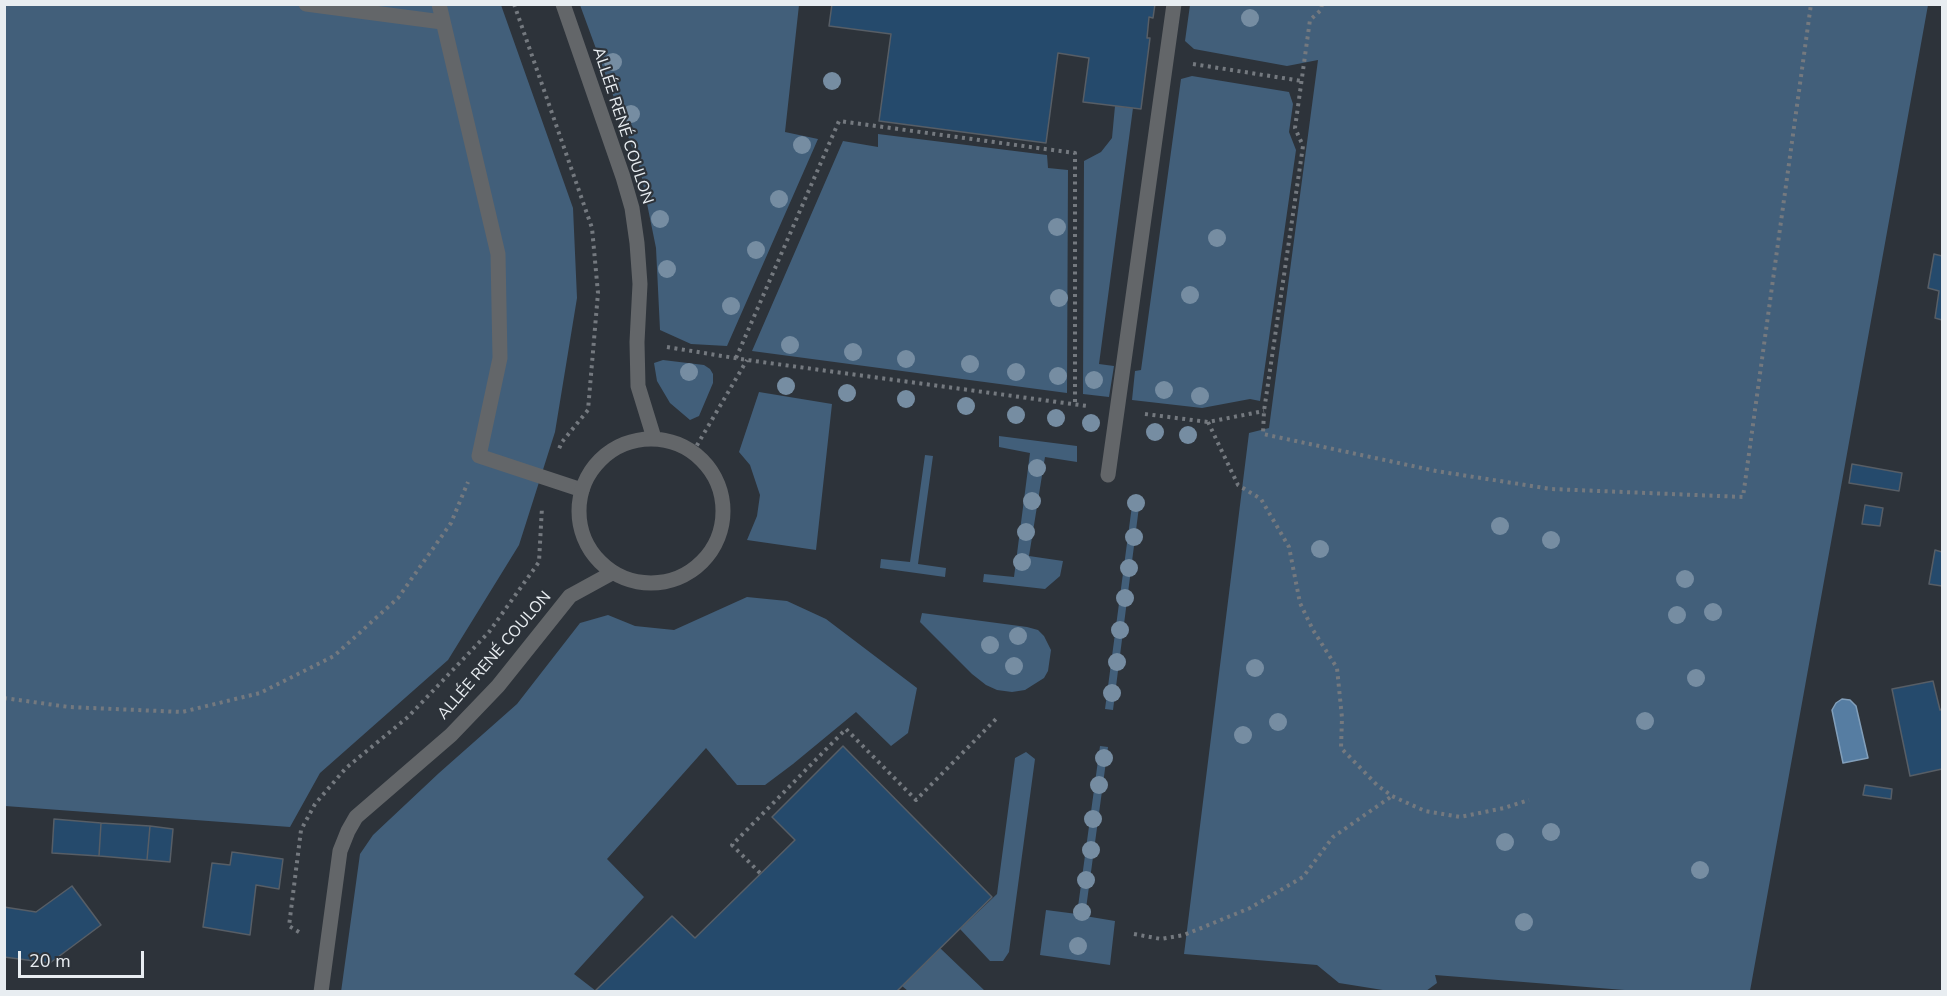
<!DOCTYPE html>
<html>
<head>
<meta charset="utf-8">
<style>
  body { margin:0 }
  #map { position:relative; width:1947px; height:996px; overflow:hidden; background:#2d333a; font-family:"Nunito Sans",sans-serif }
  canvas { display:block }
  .frame { position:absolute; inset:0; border:6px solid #e8edf1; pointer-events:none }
  .scale { position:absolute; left:18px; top:951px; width:126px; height:27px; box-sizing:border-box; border:3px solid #e8edf1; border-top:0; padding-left:8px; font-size:18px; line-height:21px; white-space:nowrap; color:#e8edf1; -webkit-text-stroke:4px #2d333a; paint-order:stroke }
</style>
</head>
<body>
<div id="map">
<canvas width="1947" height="996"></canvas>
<div class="frame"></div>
<div class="scale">20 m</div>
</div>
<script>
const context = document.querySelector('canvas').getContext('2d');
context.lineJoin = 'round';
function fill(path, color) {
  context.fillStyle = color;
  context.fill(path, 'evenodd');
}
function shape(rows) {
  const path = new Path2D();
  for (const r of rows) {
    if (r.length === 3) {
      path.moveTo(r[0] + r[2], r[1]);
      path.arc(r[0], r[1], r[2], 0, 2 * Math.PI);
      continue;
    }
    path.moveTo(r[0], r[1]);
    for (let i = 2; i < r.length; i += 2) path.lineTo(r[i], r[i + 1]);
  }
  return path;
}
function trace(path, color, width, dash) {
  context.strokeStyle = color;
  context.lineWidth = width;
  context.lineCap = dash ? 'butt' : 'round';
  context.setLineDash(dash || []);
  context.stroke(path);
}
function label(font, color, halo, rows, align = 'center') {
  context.font = font + ' "Nunito Sans",sans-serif';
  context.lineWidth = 4.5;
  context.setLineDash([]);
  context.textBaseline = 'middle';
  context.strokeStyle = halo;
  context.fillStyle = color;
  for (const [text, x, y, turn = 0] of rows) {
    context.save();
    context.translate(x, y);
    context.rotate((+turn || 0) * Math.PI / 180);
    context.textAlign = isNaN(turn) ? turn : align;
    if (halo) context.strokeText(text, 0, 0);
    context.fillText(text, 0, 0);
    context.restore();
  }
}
fill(shape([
  [4,5,501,5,573,208,577,298,555,432,519,545,448,660,320,773,290,827,5,806],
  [580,5,799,5,785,132,818,139,727,346,691,344,660,330,656,248,640,169],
  [1190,5,1928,5,1750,991,1637,991,1435,975,1437,983,1426,991,1389,991,1339,983,1317,965,1184,954,1249,433,1269,428,1318,60,1287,66,1194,49,1185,41],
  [1192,76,1289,92,1293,104,1289,132,1296,150,1260,401,1250,399,1202,408,1132,400,1135,371,1141,370,1181,79],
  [1115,106,1133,108,1099,364,1114,366,1109,397,1083,394,1084,161,1101,152,1112,138],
  [878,134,1047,155,1048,168,1068,170,1067,393,752,351,843,141,878,147],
  [663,360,704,365,710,369,713,374,713,383,699,416,690,420,670,403,657,381,654,363],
  [759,392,832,404,816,550,747,540,757,516,760,495,750,465,739,452],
  [999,436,1077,446,1077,462,1045,457,1029,556,1063,561,1060,576,1045,589,983,582,984,574,1014,577,1030,453,999,447],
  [925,455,933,456,918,564,946,568,945,577,880,568,881,559,910,562],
  [1133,498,1140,499,1113,710,1105,709],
  [747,597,787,601,826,619,917,688,908,733,891,746,856,712,793,764,765,785,737,785,706,748,607,859,644,897,574,974,596,991,341,992,360,854,373,835,439,773,517,704,580,623,608,615,635,626,674,630],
  [922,613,1027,627,1038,630,1044,636,1051,650,1048,671,1044,678,1025,690,1012,692,997,690,986,685,972,674,920,622],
  [1100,746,1108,747,1085,916,1115,921,1110,965,1040,955,1046,910,1077,914],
  [1026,752,1035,759,1009,952,1003,961,990,961,960,929,997,894,1015,758],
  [940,948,985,991,908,991,902,986]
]), '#425f7a');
const water = shape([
  [1842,699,1850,700,1856,706,1868,758,1843,763,1832,710,1836,703,1842,699]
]);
fill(water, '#567da2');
trace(water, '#829fba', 1.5);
const building = shape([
  [832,4,1155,4,1153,18,1149,17,1147,38,1150,38,1141,109,1083,102,1089,58,1058,53,1046,143,879,121,891,34,829,26,832,4],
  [1934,254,1942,256,1942,320,1935,318,1939,291,1928,288,1934,254],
  [1852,464,1902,473,1899,491,1849,483,1852,464],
  [1865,505,1883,508,1880,526,1862,524,1865,505],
  [1935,550,1942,552,1942,586,1929,584,1935,550],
  [1933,681,1940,710,1942,709,1942,769,1910,776,1892,689,1933,681],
  [843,746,992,897,896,992,595,991,672,916,695,938,795,840,772,817,843,746],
  [1865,785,1892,789,1891,799,1863,795,1865,785],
  [54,819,101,823,99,856,52,853,54,819],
  [101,823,150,826,147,860,99,856,101,823],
  [150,826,173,829,170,862,147,860,150,826],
  [232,852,283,859,279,889,256,885,250,935,203,927,212,863,230,865,232,852],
  [72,886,101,925,50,963,4,957,4,907,36,912,72,886]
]);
fill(building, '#254a6c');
trace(building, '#575e66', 1.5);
trace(shape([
  [514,4,592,228,598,293,588,410,562,442,558,451],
  [1322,4,1321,10,1310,20,1295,128,1303,146,1264,411,1263,434,1436,471,1551,489,1743,497,1811,4],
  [1193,64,1302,81],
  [667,347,747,360,1087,406],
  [736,358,839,121,1075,153,1075,404],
  [1145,414,1208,422,1264,411],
  [1208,422,1238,485,1261,499,1289,547,1300,603,1313,630,1337,668,1342,718,1341,748,1377,785,1392,796,1425,811,1460,817,1504,808,1529,800],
  [693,452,747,360],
  [4,698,69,707,182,712,260,693,334,656,398,598,451,523,468,482],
  [760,873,732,845,846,729,916,800,997,718],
  [299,932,289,926,301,830,315,804,346,768,408,717,489,632,539,562,542,507],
  [1134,934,1161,939,1184,935,1250,908,1303,877,1333,837,1392,796]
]), '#74797f', 4, [3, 4.5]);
trace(shape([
  [306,4,442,22],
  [439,4,498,254,500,358,479,456,582,490],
  [1108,475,1174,4]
]), '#636669', 15);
trace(shape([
  [563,4,623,177,632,208,637,243,640,284,637,342,638,386,654,438],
  [651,511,72],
  [321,992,340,851,348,831,356,817,451,735,498,686,570,596,612,573]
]), '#636669', 15);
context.fillStyle = '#768da2';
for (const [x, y] of [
  [1250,18],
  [613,62],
  [832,81],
  [631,114],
  [802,145],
  [779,199],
  [660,219],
  [1057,227],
  [1217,238],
  [756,250],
  [667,269],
  [1190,295],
  [1059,298],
  [731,306],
  [790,345],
  [853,352],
  [906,359],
  [970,364],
  [689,372],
  [1016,372],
  [1058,376],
  [1094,380],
  [786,386],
  [1164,390],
  [847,393],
  [1200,396],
  [906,399],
  [966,406],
  [1016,415],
  [1056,418],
  [1091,423],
  [1155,432],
  [1188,435],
  [1037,468],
  [1032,501],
  [1136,503],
  [1500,526],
  [1026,532],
  [1134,537],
  [1551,540],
  [1320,549],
  [1022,562],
  [1129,568],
  [1685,579],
  [1125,598],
  [1713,612],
  [1677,615],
  [1120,630],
  [1018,636],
  [990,645],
  [1117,662],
  [1014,666],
  [1255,668],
  [1696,678],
  [1112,693],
  [1645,721],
  [1278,722],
  [1243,735],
  [1104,758],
  [1099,785],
  [1093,819],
  [1551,832],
  [1505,842],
  [1091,850],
  [1700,870],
  [1086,880],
  [1082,912],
  [1524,922],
  [1078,946]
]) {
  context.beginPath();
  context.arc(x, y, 9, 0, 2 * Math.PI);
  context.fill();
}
label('16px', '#e8edf1', '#2d333a', [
  ["ALLÉE RENÉ COULON",622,126,72],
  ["ALLÉE RENÉ COULON",495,656,-49]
]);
</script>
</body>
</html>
